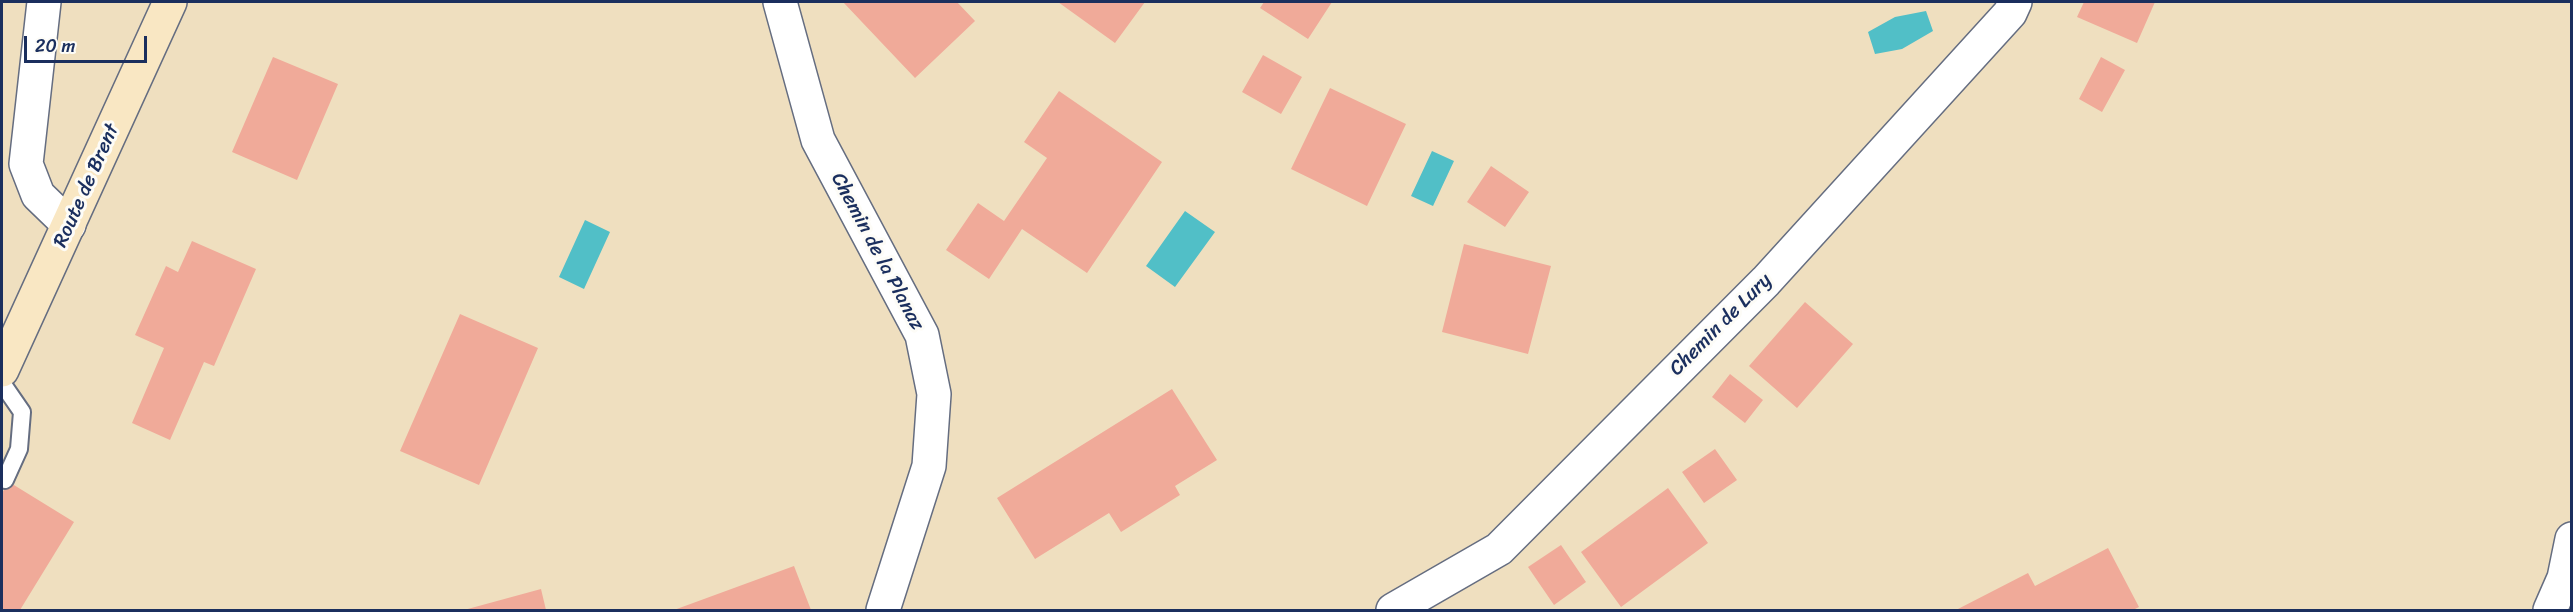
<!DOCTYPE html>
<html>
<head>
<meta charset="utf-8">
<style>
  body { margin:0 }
  #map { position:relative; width:2573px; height:612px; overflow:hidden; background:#efdfbf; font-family:Sriracha,sans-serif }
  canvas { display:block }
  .frame { position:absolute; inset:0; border:3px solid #1b2f5e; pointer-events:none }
  .scale { position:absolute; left:24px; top:36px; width:123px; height:27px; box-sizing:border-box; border:3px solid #1b2f5e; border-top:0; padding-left:8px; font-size:18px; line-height:21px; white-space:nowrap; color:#1b2f5e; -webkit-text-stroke:4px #fdfcf7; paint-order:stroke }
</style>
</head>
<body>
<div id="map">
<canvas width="2573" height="612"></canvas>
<div class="frame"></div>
<div class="scale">20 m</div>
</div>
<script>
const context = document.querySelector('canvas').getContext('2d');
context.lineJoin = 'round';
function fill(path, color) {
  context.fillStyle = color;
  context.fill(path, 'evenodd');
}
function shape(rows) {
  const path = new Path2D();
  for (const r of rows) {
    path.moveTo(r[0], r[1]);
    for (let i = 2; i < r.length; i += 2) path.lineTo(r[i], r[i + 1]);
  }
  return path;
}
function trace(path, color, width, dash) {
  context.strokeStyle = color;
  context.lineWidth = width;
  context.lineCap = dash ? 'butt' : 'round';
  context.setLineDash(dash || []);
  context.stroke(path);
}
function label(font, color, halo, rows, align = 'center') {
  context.font = font + ' Sriracha,sans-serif';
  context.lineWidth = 6;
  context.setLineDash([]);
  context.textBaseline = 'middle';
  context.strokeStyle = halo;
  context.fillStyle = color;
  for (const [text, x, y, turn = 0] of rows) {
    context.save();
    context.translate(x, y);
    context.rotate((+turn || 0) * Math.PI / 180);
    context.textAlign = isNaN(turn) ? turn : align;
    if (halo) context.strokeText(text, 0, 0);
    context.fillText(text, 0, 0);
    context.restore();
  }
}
fill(shape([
  [1926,11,1933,31,1902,49,1875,54,1868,32,1895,17],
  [1432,151,1454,161,1433,206,1411,196],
  [1185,211,1215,232,1175,287,1146,266],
  [585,220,610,232,584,289,559,277]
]), '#51bfc7');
fill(shape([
  [843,2,957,2,975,21,915,78],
  [1058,2,1145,2,1115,43],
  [1264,2,1332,2,1308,39,1260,8],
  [2084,2,2155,2,2137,43,2077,17],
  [1263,55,1302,77,1281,114,1242,92],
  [273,57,338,84,297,180,232,152],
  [2101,57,2125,70,2102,112,2079,99],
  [1330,88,1406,124,1367,206,1291,169],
  [1059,91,1162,162,1087,273,1022,229,989,279,946,250,978,203,1004,221,1047,158,1024,142],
  [1491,166,1529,192,1505,227,1467,202],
  [192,241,256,269,214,366,204,362,170,440,132,423,164,348,135,335,166,266,178,272],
  [1464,244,1551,266,1528,354,1442,332],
  [1805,302,1853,344,1797,408,1749,366],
  [460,314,538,348,479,485,400,451],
  [1730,374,1763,400,1745,423,1712,397],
  [1172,389,1217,460,1175,486,1180,495,1121,532,1109,513,1035,559,997,498],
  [1715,449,1737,480,1704,503,1682,472],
  [9,482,74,522,20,610,2,610,2,493],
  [1668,488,1708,543,1621,607,1581,552],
  [1561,545,1586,582,1554,605,1528,567],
  [2108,548,2139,607,2133,610,1956,610,2028,573,2035,586],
  [794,566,811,610,674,610],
  [541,589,546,610,464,610]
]), '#f0aa99');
const lane = shape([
  [2,383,22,412,19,449,5,480]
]);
const street = shape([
  [44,2,26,164,38,195,69,225],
  [780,2,818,140,922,335,934,394,929,466,883,610],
  [1393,610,1499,549,1766,281,2010,13,2015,2],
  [2550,610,2564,578,2572,539]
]);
const secondary = shape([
  [2,370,170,2]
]);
trace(lane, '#656d80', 20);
trace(street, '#656d80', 36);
trace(secondary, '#656d80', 36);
trace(lane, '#fff', 16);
trace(street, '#fff', 33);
trace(secondary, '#f9e7c3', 33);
label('20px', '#1b2f5e', '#fdfcf7', [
  ["Route de Brent",87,186,-66],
  ["Chemin de la Planaz",877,252,62],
  ["Chemin de Lury",1721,325,-45]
]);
</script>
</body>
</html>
